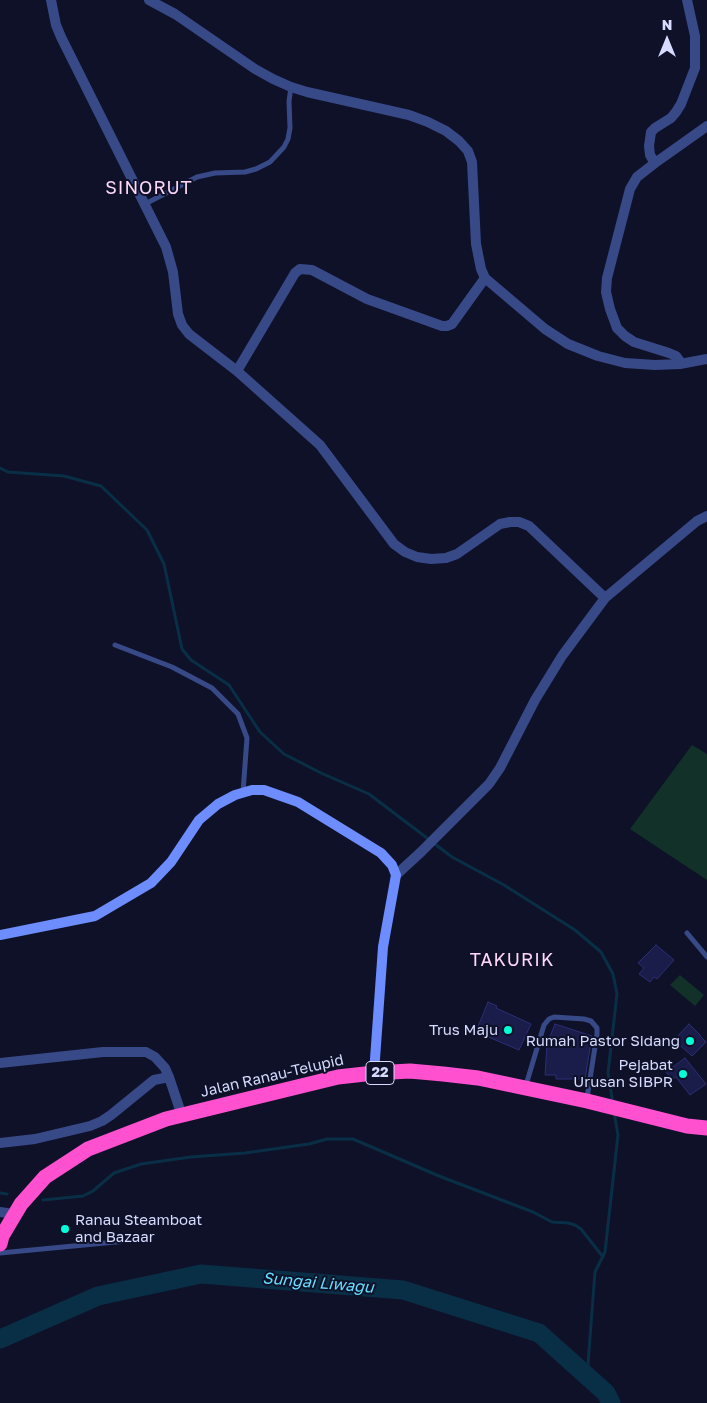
<!DOCTYPE html>
<html>
<head>
<meta charset="utf-8">
<style>
  body { margin:0 }
  #map { position:relative; width:707px; height:1403px; overflow:hidden; background:#0f1128; font-family:"Golos Text",sans-serif }
  canvas { display:block }
  .north { position:absolute; left:642px; top:15px; width:50px; height:50px; -webkit-text-stroke:4px #0f1128; paint-order:stroke; rotate:0deg; font-size:14px; font-weight:700; line-height:20px; text-align:center; color:#d6dbff }
  .north::after { content:''; display:block; margin:auto; width:18px; height:22px; background:#d6dbff; clip-path:polygon(50% 0,100% 100%,50% 72%,0 100%) }
</style>
</head>
<body>
<div id="map">
<canvas width="707" height="1403"></canvas>
<div class="north">N</div>
</div>
<script>
const context = document.querySelector('canvas').getContext('2d');
context.lineJoin = 'round';
function fill(path, color) {
  context.fillStyle = color;
  context.fill(path, 'evenodd');
}
function shape(rows) {
  const path = new Path2D();
  for (const r of rows) {
    path.moveTo(r[0], r[1]);
    for (let i = 2; i < r.length; i += 2) path.lineTo(r[i], r[i + 1]);
  }
  return path;
}
function trace(path, color, width, dash) {
  context.strokeStyle = color;
  context.lineWidth = width;
  context.lineCap = dash ? 'butt' : 'round';
  context.setLineDash(dash || []);
  context.stroke(path);
}
function label(font, color, halo, rows, align = 'center') {
  context.font = font + ' "Golos Text",sans-serif';
  context.lineWidth = 4;
  context.setLineDash([]);
  context.textBaseline = 'middle';
  context.strokeStyle = halo;
  context.fillStyle = color;
  for (const [text, x, y, turn = 0] of rows) {
    context.save();
    context.translate(x, y);
    context.rotate((+turn || 0) * Math.PI / 180);
    context.textAlign = isNaN(turn) ? turn : align;
    if (halo) context.strokeText(text, 0, 0);
    context.fillText(text, 0, 0);
    context.restore();
  }
}
fill(shape([
  [692,745,707,754,707,880,630,829],
  [680,975,704,995,695,1006,670,985]
]), '#123229');
trace(shape([
  [0,468,8,472,64,476,101,486,147,530,164,564,182,649,191,660,229,685,260,732,284,754,321,773,369,794,452,857,504,885,575,930,601,952,613,974,617,994,608,1073,613,1104],
  [0,1193,7,1194],
  [43,1200,83,1196,93,1191,114,1173,141,1164,191,1157,245,1153,309,1144,327,1139,353,1139,439,1176,533,1212,552,1222,568,1223,575,1225,581,1229,603,1257],
  [587,1377,595,1272,605,1252,618,1135,614,1112]
]), '#092f47', 3);
trace(shape([
  [0,1339,98,1296,201,1274,403,1290,539,1333,606,1393,611,1403]
]), '#092f47', 19);
const building = shape([
  [656,945,674,960,657,979,654,977,650,982,639,974,644,968,638,963,656,945],
  [488,1002,497,1006,496,1008,531,1024,519,1050,486,1036,487,1033,477,1029,488,1002],
  [555,1024,592,1036,585,1079,556,1079,556,1075,545,1075,547,1044,555,1024],
  [689,1024,700,1035,700,1036,706,1042,692,1056,674,1040,689,1024],
  [685,1058,706,1084,690,1095,676,1077,672,1079,666,1072,685,1058]
]);
fill(building, '#1a1c49');
trace(building, '#2b2f76', 1);
trace(shape([
  [145,204,197,177,215,173,245,172,256,169,270,162,284,147,288,139,290,128,289,101,291,87],
  [115,645,172,667,212,688,238,714,247,738,243,792],
  [687,933,707,957],
  [526,1085,544,1025,549,1019,554,1017,584,1019,591,1021,597,1028,597,1034,587,1098],
  [0,1253,147,1239]
]), '#384988', 5);
trace(shape([
  [51,0,56,25,61,37,166,247,173,272,178,314,182,325,189,334,237,371,320,445,394,544,405,552,417,557,431,559,446,558,457,554,500,524,510,522,519,522,529,526,605,598],
  [149,0,175,14,255,69,273,79,291,87,307,92,409,115,428,122,446,131,459,141,468,151,472,162,476,244,481,269,485,278,545,329,568,344,598,356,625,363,655,365,680,364,707,359],
  [655,163,707,126],
  [680,364,679,360,676,356,669,353,634,342,625,336,617,328,610,309,606,292,607,278,630,189,637,177,655,163,650,155,649,146,651,132,655,128,671,118,676,112,681,104,695,68,695,36,687,0],
  [237,371,295,273,300,269,312,270,367,299,442,326,447,326,452,324,485,278],
  [396,875,421,852,489,784,500,768,535,700,562,656,605,598,697,521,707,516],
  [0,1063,103,1052,146,1052,155,1057,165,1068,169,1077,182,1116],
  [0,1143,35,1139,90,1126,102,1121,111,1115,154,1080,169,1077],
  [0,1212,7,1213,15,1216]
]), '#384988', 10);
trace(shape([
  [0,935,95,916,151,883,171,862,199,820,218,804,235,795,252,790,264,790,298,802,381,853,392,865,396,875,383,947,374,1073]
]), '#6d8dff', 10);
trace(shape([
  [0,1244,2,1236,21,1204,45,1177,88,1149,166,1119,338,1077,374,1073,410,1071,443,1074,478,1078,587,1101,687,1126,707,1128]
]), '#ff51cf', 15);
for (const [x, y, r, color] of [
  [508,1030,5,"#02ffda"],
  [690,1041,5,"#02ffda"],
  [683,1074,5,"#02ffda"],
  [65,1229,5,"#02ffda"]
]) {
  const dot = new Path2D();
  dot.arc(x, y, r, 0, 2 * Math.PI);
  context.fillStyle = color;
  context.fill(dot);
  trace(dot, '#0f1128', 2);
}
for (const [x, y, w] of [
  [380,1073,28]
]) {
  const box = new Path2D();
  box.roundRect(x - w / 2, y - 11.5, w, 23, 4);
  context.fillStyle = '#0f1128';
  context.fill(box);
  trace(box, '#d6dbff', 1);
}
label('bold 14px', '#d6dbff', null, [
  ["22",380,1073]
]);
label('15px', '#d6dbff', '#0f1128', [
  ["Trus Maju",498,1030],
  ["Rumah Pastor Sidang",680,1041],
  ["Pejabat",673,1065],
  ["Urusan SIBPR",673,1082],
  ["Ranau Steamboat",75,1220,"left"],
  ["and Bazaar",75,1237,"left"]
], 'right');
label('15px', '#d6dbff', '#0f1128', [
  ["Jalan Ranau-Telupid",272,1076,-13]
]);
label('italic 16px', '#64ddff', '#0f1128', [
  ["Sungai Liwagu",318,1283,5]
]);
context.letterSpacing = '1px';
label('18px', '#ffd8fa', '#0f1128', [
  ["SINORUT",149,188],
  ["TAKURIK",512,960]
]);
context.letterSpacing = '0px';
</script>
</body>
</html>
